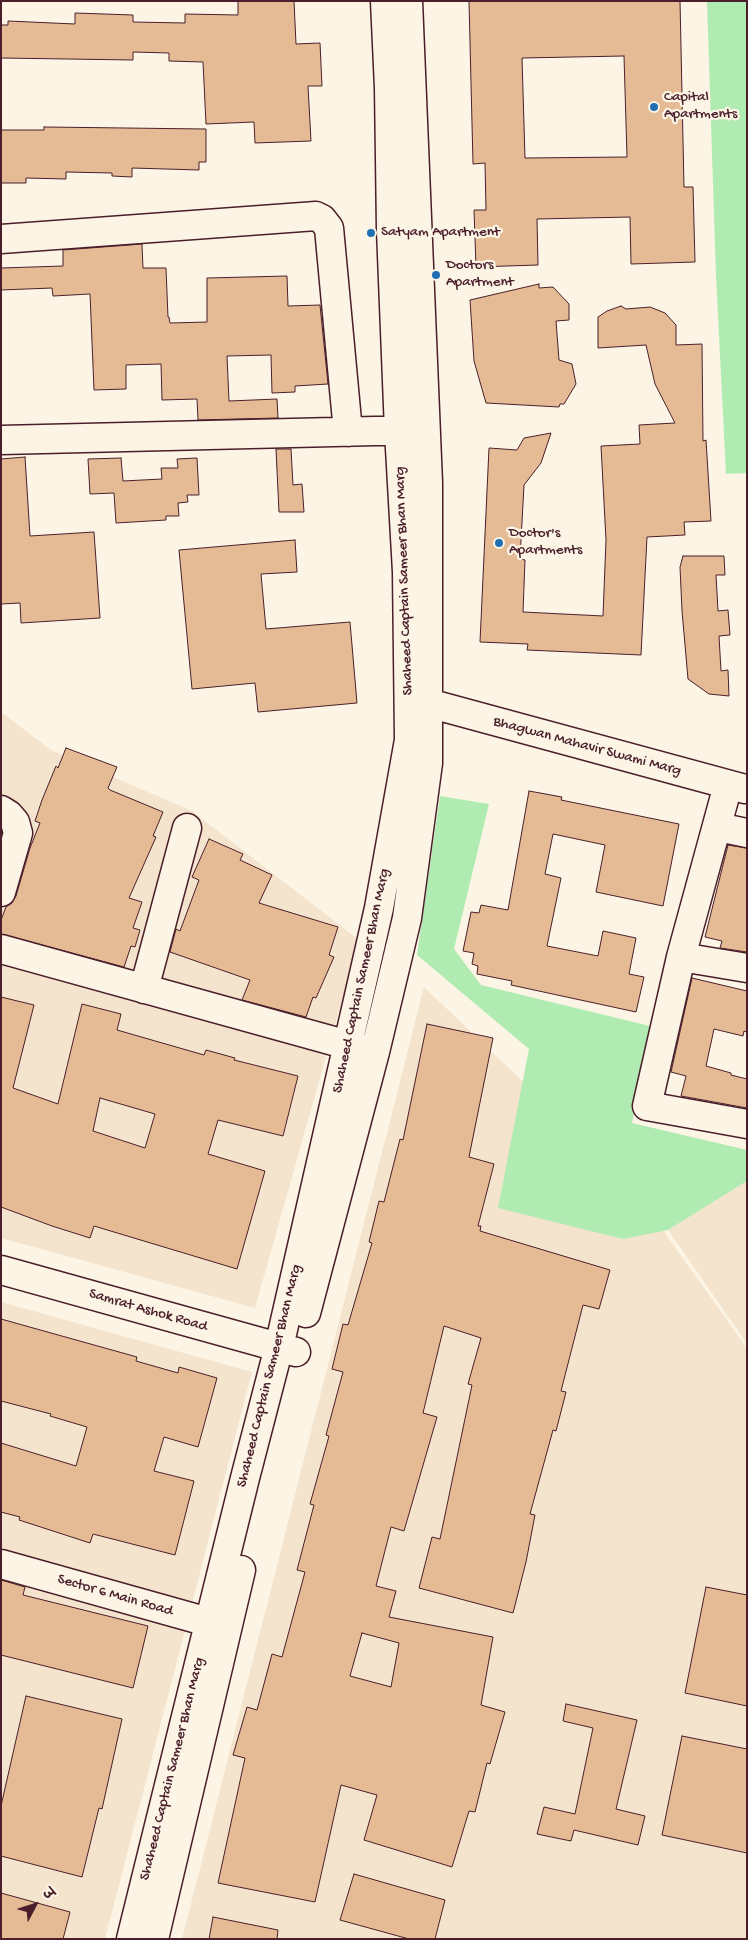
<!DOCTYPE html>
<html>
<head>
<meta charset="utf-8">
<style>
  body { margin:0 }
  #map { position:relative; width:748px; height:1940px; overflow:hidden; background:#fcf5e5; font-family:"Gochi Hand","Playpen Sans Deva",sans-serif }
  canvas { display:block }
  .frame { position:absolute; inset:0; border:2px solid #4a1f2b; pointer-events:none }
  .north { position:absolute; left:10px; top:1880px; width:50px; height:50px; -webkit-text-stroke:4px #fcf5e5; paint-order:stroke; rotate:50deg; font-size:14px; font-weight:700; line-height:20px; text-align:center; color:#4a1f2b }
  .north::after { content:''; display:block; margin:auto; width:18px; height:22px; background:#4a1f2b; clip-path:polygon(50% 0,100% 100%,50% 72%,0 100%) }
</style>
</head>
<body>
<div id="map">
<canvas width="748" height="1940"></canvas>
<div class="frame"></div>
<div class="north">उ</div>
</div>
<script>
const context = document.querySelector('canvas').getContext('2d');
context.lineJoin = 'round';
function fill(path, color) {
  context.fillStyle = color;
  context.fill(path, 'evenodd');
}
function shape(rows) {
  const path = new Path2D();
  for (const r of rows) {
    path.moveTo(r[0], r[1]);
    for (let i = 2; i < r.length; i += 2) path.lineTo(r[i], r[i + 1]);
  }
  return path;
}
function trace(path, color, width, dash) {
  context.strokeStyle = color;
  context.lineWidth = width;
  context.lineCap = dash ? 'butt' : 'round';
  context.setLineDash(dash || []);
  context.stroke(path);
}
function label(font, color, halo, rows, align = 'center') {
  context.font = font + ' "Gochi Hand",sans-serif';
  context.lineWidth = 4.5;
  context.setLineDash([]);
  context.textBaseline = 'middle';
  context.strokeStyle = halo;
  context.fillStyle = color;
  for (const [text, x, y, turn = 0] of rows) {
    context.save();
    context.translate(x, y);
    context.rotate((+turn || 0) * Math.PI / 180);
    context.textAlign = isNaN(turn) ? turn : align;
    if (halo) context.strokeText(text, 0, 0);
    context.fillText(text, 0, 0);
    context.restore();
  }
}
fill(shape([
  [1,712,51,750,192,811,359,940,255,1308,1,1238],
  [424,987,630,1184,747,1348,747,1939,182,1939],
  [747,1181,747,1344,668,1230],
  [1,1302,252,1372,105,1939,1,1939]
]), '#f5e4cd');
fill(shape([
  [707,1,747,1,747,473,726,474,716,276],
  [440,796,489,804,454,949,481,985,654,1027,632,1123,747,1150,747,1181,668,1230,623,1239,498,1208,529,1049,417,955]
]), '#b0ebb1');
const building = shape([
  [238,1,294,1,296,44,320,43,322,86,308,86,311,141,255,143,254,122,206,124,203,62,169,61,169,53,133,52,133,60,1,58,1,25,8,25,8,21,75,24,75,13,133,15,133,22,185,23,185,14,238,15,238,1],
  [469,1,680,1,684,187,693,187,695,262,631,264,630,217,537,219,538,265,476,267,474,210,486,210,485,163,473,164,469,1],
  [624,56,627,157,525,158,522,58,624,56],
  [44,127,206,129,206,162,199,162,199,170,132,168,132,177,112,176,112,173,66,172,66,179,26,178,26,183,1,183,1,130,44,130,44,127],
  [142,244,143,268,166,268,168,317,169,317,170,323,207,322,207,278,287,276,288,306,320,305,328,384,295,386,295,392,272,393,271,355,227,356,229,401,277,399,278,418,198,420,197,399,162,400,161,364,126,365,126,389,94,390,90,294,53,296,52,288,1,290,1,268,63,266,63,250,142,244],
  [539,284,539,288,553,287,569,304,569,320,556,321,559,360,572,364,576,384,564,404,560,404,559,407,486,403,474,361,470,300,539,284],
  [621,306,626,309,650,307,665,313,676,325,676,345,702,344,703,441,706,440,711,521,684,522,685,535,647,537,641,655,527,650,528,644,480,642,489,448,517,450,524,438,551,433,541,463,524,485,520,559,525,560,523,612,603,616,606,540,601,446,640,444,639,425,675,423,655,384,646,345,598,348,598,317,607,311,621,306],
  [276,449,291,449,293,485,302,484,304,512,279,512,276,449],
  [25,457,30,536,94,532,100,618,21,623,20,603,1,604,1,459,25,457],
  [121,458,123,481,162,479,161,468,178,468,177,459,197,458,199,495,187,495,188,502,178,503,179,516,166,516,166,520,116,523,114,493,90,494,88,459,121,458],
  [295,540,297,572,261,574,266,629,350,622,357,703,258,712,255,683,192,689,179,550,295,540],
  [683,556,724,556,725,575,716,575,718,611,728,610,730,635,719,636,721,671,728,670,729,696,709,694,688,679,682,611,680,567,683,556],
  [66,748,117,767,108,788,110,790,163,812,153,836,156,837,129,898,142,902,133,928,140,930,135,947,131,946,124,967,1,934,1,920,6,907,12,903,16,896,30,848,40,823,35,821,42,800,56,766,58,768,66,748],
  [529,791,562,797,561,800,679,824,663,906,596,892,605,845,553,834,545,874,561,878,547,946,598,956,603,931,636,938,629,974,644,977,636,1012,511,985,512,981,477,974,478,966,472,964,474,953,463,951,471,912,479,913,481,905,508,910,529,791],
  [209,839,243,854,240,860,272,875,259,903,338,927,329,955,334,957,316,998,313,997,306,1017,242,1000,250,980,170,952,176,929,180,931,199,880,192,877,209,839],
  [728,845,747,848,747,952,720,948,722,941,705,937,728,845],
  [692,978,747,991,747,1032,744,1031,743,1036,714,1029,706,1066,731,1073,731,1075,747,1079,747,1108,681,1096,686,1076,671,1072,692,978],
  [1,997,34,1005,13,1088,58,1104,82,1004,121,1014,117,1030,204,1055,206,1050,235,1058,234,1060,298,1076,283,1136,218,1120,208,1154,265,1171,237,1269,94,1226,90,1238,52,1226,1,1207,1,997],
  [100,1098,155,1114,145,1148,93,1131,100,1098],
  [427,1024,493,1038,469,1157,494,1164,478,1226,481,1226,480,1231,610,1270,599,1309,583,1305,561,1391,566,1392,556,1431,553,1430,530,1514,535,1515,526,1562,513,1613,419,1588,432,1537,440,1539,472,1385,468,1384,481,1338,444,1326,423,1413,437,1417,404,1531,391,1527,376,1586,396,1591,389,1617,493,1637,481,1705,505,1712,490,1764,487,1763,475,1812,469,1811,452,1867,364,1840,377,1795,341,1785,315,1902,218,1883,245,1758,233,1755,247,1707,257,1710,272,1654,282,1657,305,1572,297,1570,314,1505,310,1504,329,1436,326,1435,343,1372,332,1369,343,1324,348,1325,372,1243,369,1242,379,1201,384,1202,400,1139,403,1140,427,1024],
  [362,1633,399,1643,391,1687,350,1676,362,1633],
  [1,1319,137,1357,136,1361,178,1373,179,1367,217,1378,198,1447,164,1437,154,1471,194,1481,175,1555,93,1534,90,1543,19,1520,20,1517,1,1512,1,1443,76,1466,87,1427,50,1416,51,1414,1,1401,1,1319],
  [1,1580,25,1587,23,1595,148,1626,133,1688,1,1655,1,1580],
  [706,1587,747,1595,747,1706,685,1693,706,1587],
  [26,1696,122,1719,102,1809,99,1808,82,1877,1,1856,1,1806,26,1696],
  [566,1704,637,1720,616,1809,645,1816,638,1845,574,1830,571,1841,537,1834,544,1807,575,1814,593,1728,563,1721,566,1704],
  [682,1736,747,1749,747,1853,662,1835,682,1736],
  [354,1874,445,1900,435,1939,409,1939,340,1920,354,1874],
  [1,1893,70,1912,63,1939,1,1939,1,1893],
  [213,1917,278,1930,277,1939,209,1939,213,1917]
]);
fill(building, '#e5bb95');
trace(building, '#4a1f2b', 1);
const minor = shape([
  [1,239,316,216,322,219,329,228,348,432],
  [1,440,417,430],
  [410,700,428,703,745,789],
  [728,785,681,957,647,1106,747,1124],
  [1,810,9,815,15,822,18,833,1,892],
  [718,827,747,833],
  [1,949,366,1050],
  [681,957,747,968],
  [144,989,187,828],
  [1,1270,296,1352],
  [306,1313,375,1052,407,918,428,763,428,483,408,1],
  [1,1564,226,1627],
  [131,1939,245,1478,279,1347,379,908,409,740,407,572,399,431,391,230,389,88,385,1],
  [154,1939,241,1570]
]);
trace(minor, '#4a1f2b', 31);
trace(minor, '#fcf5e5', 28);
for (const [x, y, r, color] of [
  [654,107,5,"#1f6fb2"],
  [371,233,5,"#1f6fb2"],
  [436,275,5,"#1f6fb2"],
  [499,543,5,"#1f6fb2"]
]) {
  const dot = new Path2D();
  dot.arc(x, y, r, 0, 2 * Math.PI);
  context.fillStyle = color;
  context.fill(dot);
  trace(dot, '#fcf5e5', 2);
}
label('15px', '#4a1f2b', '#fcf5e5', [
  ["Capital",664,98],
  ["Apartments",664,115],
  ["Satyam Apartment",381,233],
  ["Doctors",446,266],
  ["Apartment",446,283],
  ["Doctor's",509,534],
  ["Apartments",509,551]
], 'left');
label('15px', '#4a1f2b', '#fcf5e5', [
  ["Shaheed Captain Sameer Bhan Marg",405,581,-92],
  ["Bhagwan Mahavir Swami Marg",587,747,15],
  ["Shaheed Captain Sameer Bhan Marg",362,981,-78],
  ["Samrat Ashok Road",148,1311,16],
  ["Shaheed Captain Sameer Bhan Marg",270,1376,-76],
  ["Sector 6 Main Road",115,1596,16],
  ["Shaheed Captain Sameer Bhan Marg",173,1769,-76]
]);
</script>
</body>
</html>
